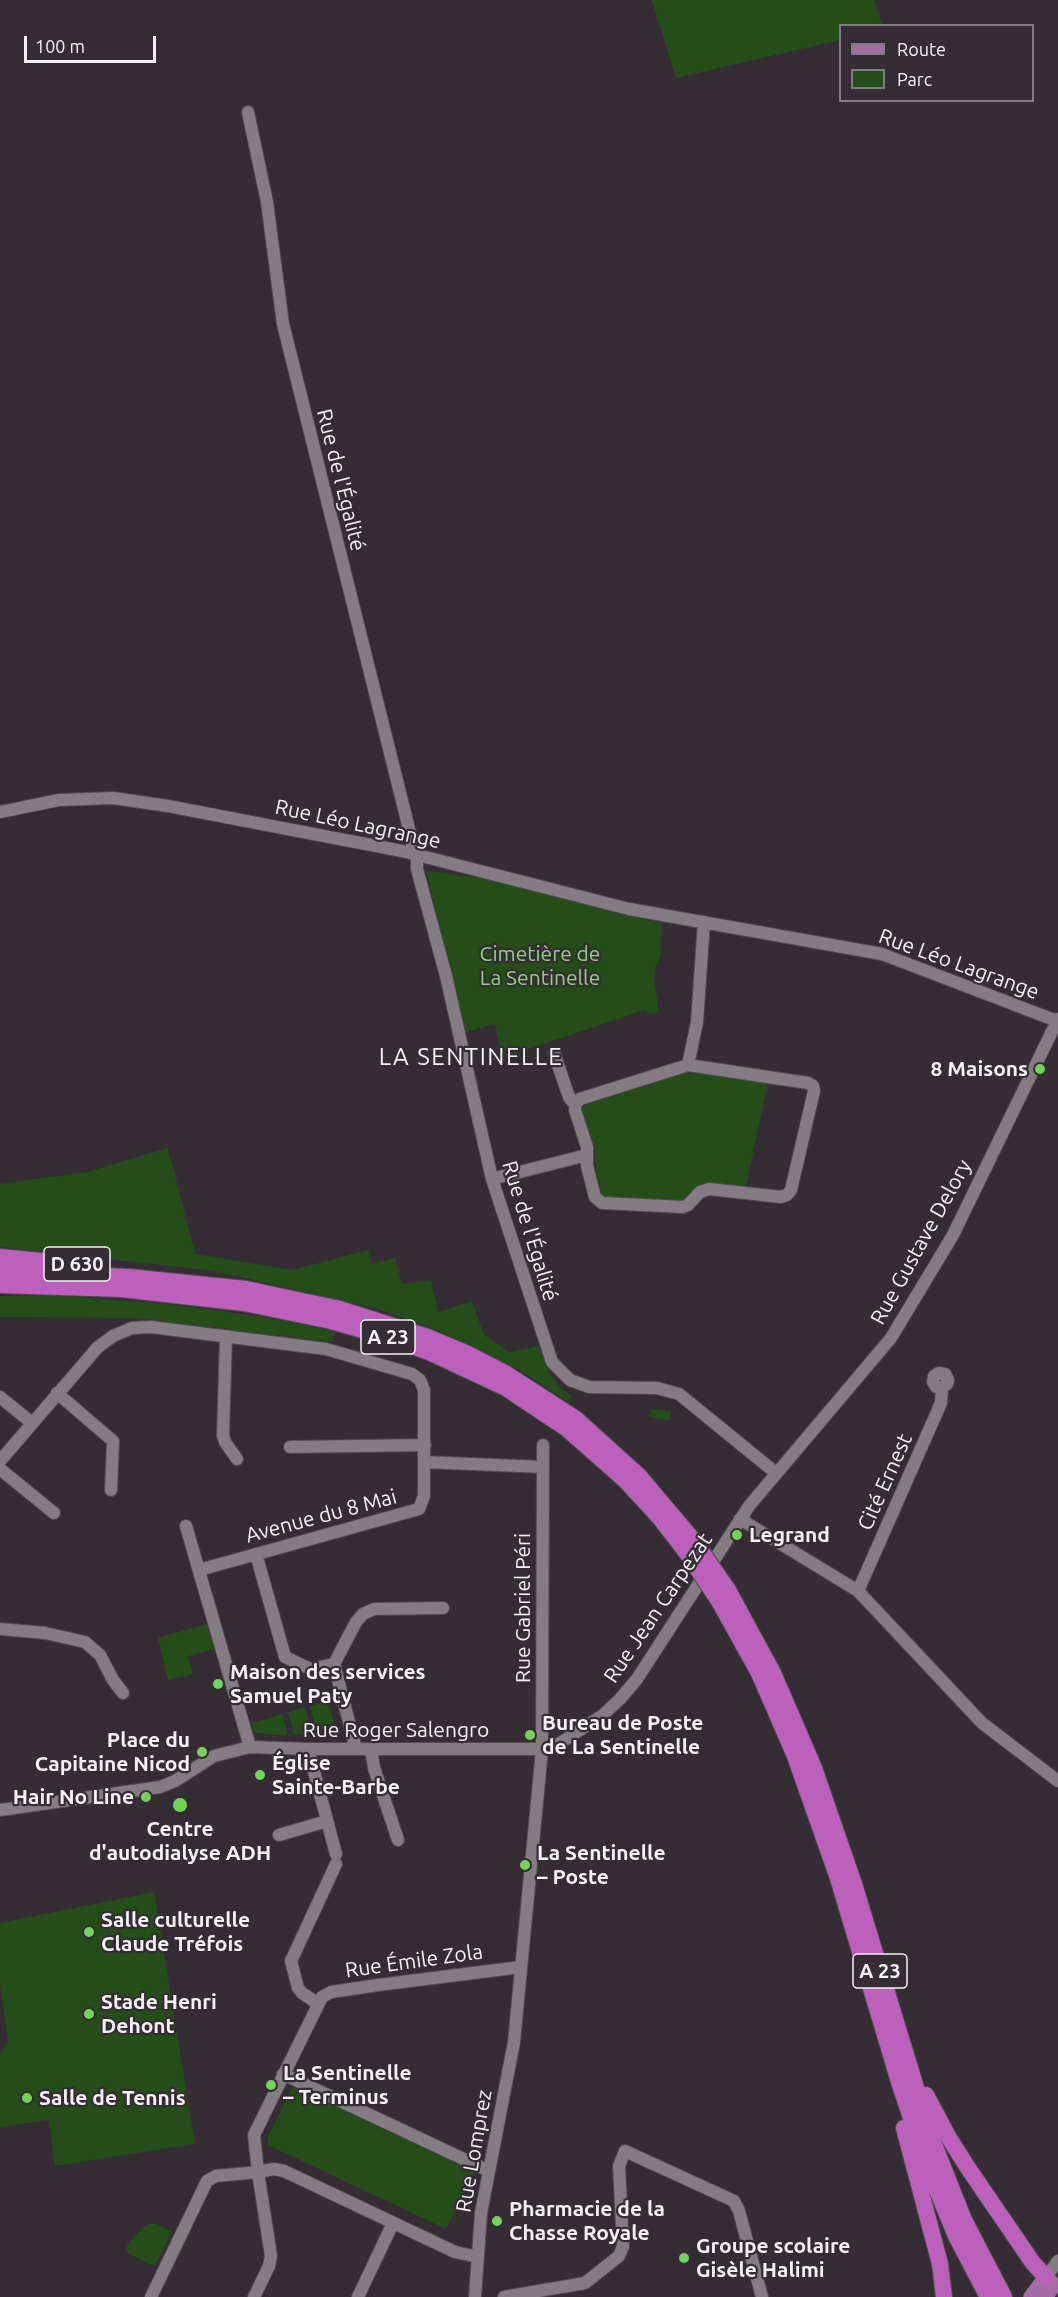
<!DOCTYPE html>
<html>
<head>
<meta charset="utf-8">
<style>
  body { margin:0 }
  #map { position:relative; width:1058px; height:2297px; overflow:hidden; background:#342e34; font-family:Ubuntu,sans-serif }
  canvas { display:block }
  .legend { position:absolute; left:839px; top:24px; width:195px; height:78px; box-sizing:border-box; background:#342e34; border:2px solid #817c81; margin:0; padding:8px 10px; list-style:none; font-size:18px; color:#f4f1f4 }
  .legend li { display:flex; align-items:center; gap:12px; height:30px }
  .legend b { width:30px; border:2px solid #817c81 }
  .scale { position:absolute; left:24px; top:36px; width:132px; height:27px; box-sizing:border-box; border:3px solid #f4f1f4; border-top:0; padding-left:8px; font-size:18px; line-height:21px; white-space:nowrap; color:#f4f1f4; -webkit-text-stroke:4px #342e34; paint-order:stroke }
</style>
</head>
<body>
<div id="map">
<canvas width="1058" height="2297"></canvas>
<ul class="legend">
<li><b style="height:8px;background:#a56ca5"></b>Route</li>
<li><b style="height:16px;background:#254d19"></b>Parc</li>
</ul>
<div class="scale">100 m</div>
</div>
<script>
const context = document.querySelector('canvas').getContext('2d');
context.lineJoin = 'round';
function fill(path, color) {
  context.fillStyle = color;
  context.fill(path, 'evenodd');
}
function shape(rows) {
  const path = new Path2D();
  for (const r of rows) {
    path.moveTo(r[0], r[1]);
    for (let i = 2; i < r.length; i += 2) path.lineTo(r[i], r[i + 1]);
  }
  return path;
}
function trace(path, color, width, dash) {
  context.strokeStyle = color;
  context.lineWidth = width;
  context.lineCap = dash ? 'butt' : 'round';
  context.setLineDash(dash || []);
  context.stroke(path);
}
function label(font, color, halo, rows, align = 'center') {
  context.font = font + ' Ubuntu,sans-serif';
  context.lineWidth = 4.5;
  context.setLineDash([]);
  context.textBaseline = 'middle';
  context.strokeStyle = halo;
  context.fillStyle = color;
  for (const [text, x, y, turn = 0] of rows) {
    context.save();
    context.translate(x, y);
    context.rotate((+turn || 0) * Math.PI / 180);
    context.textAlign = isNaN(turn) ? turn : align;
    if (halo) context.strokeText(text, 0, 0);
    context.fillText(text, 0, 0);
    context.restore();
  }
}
fill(shape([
  [652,0,874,0,882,25,840,26,840,40,676,78],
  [426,871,498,880,624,915,662,923,661,955,655,967,654,981,659,1012,650,1014,644,1010,502,1058,495,1024,465,1032],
  [695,1073,768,1082,746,1186,702,1183,683,1202,609,1198,601,1193,595,1163,595,1148,581,1107,670,1075],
  [168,1148,195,1254,293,1270,368,1250,371,1264,395,1258,402,1284,431,1280,438,1312,472,1301,484,1335,509,1352,539,1346,550,1374,558,1385,572,1397,569,1402,521,1371,474,1347,433,1329,381,1310,215,1271,0,1247,0,1184,87,1172],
  [51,1295,168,1304,266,1317,335,1331,332,1342,137,1318,0,1317,0,1296],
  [651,1409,671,1411,669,1420,649,1417],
  [207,1624,214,1649,188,1656,193,1674,168,1680,158,1638],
  [328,1701,337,1732,335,1734,318,1734,310,1706],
  [305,1707,313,1734,294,1734,288,1712],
  [282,1714,288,1733,285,1736,254,1732,252,1723],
  [154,1892,195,2144,55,2166,49,2120,0,2127,0,2054,8,2042,0,1985,0,1923],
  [293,2086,474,2172,446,2229,268,2145,268,2137],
  [154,2223,172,2231,155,2266,129,2254,126,2249,129,2242,146,2225]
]), '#254d19');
const minor = shape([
  [248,112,267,202,283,324,412,841,412,853],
  [0,812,59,800,113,798,168,806,402,851,629,909,882,954,1057,1021],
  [417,854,417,869,446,976,492,1179,552,1362,570,1380,589,1387,657,1388,679,1394,776,1473],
  [554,1053,569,1097,575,1105],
  [688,1065,580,1099,576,1103,575,1110,587,1147,587,1166,595,1197,602,1203,683,1207,688,1205,700,1192,709,1189,781,1197,787,1195,791,1190,814,1091,813,1086,808,1083,688,1065,697,1022,704,922],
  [492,1179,587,1155],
  [226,1336,223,1435,225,1442,237,1459],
  [57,1393,113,1441,111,1490],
  [0,1397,32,1423],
  [290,1447,425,1445],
  [0,1461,98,1347,113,1336,132,1328,151,1327,326,1349,412,1374,420,1380,424,1390,424,1496,419,1509,199,1570],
  [424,1462,543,1467],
  [0,1469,54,1513],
  [740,1519,858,1591,982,1723,1058,1781],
  [186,1526,250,1747],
  [256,1554,285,1657,310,1669,334,1664],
  [858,1591,941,1403,942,1388,947,1384,948,1380,945,1374,939,1373,934,1376,933,1382,936,1387,942,1388],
  [0,1629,45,1633,85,1642,100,1655,113,1680,123,1693],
  [308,1749,336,1854],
  [356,1749,334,1664,356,1622,363,1614,374,1609,443,1608],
  [371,1749,374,1768,398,1840],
  [0,1810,160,1787,175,1781,214,1756,250,1747,308,1749,546,1749,560,1743,603,1715,620,1699,637,1679,749,1506,891,1338,953,1235,1058,1019],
  [279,1835,327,1821],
  [317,2003,302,1993,298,1988,291,1961,336,1864],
  [283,2074,489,2171],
  [1046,2277,1058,2261],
  [151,2297,207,2181,216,2176,258,2172,254,2135,322,1997,331,1992,378,1985,521,1967],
  [254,2297,269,2266,271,2256,258,2172,274,2169,284,2171,455,2252,478,2257],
  [358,2297,393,2223],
  [475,2297,481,2213,514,2042,542,1750,543,1445],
  [504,2297,585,2283,619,2256,623,2246,619,2166,625,2151,734,2201,739,2211,762,2297]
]);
const major = shape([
  [1031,2297,1046,2277,1054,2285,1045,2297]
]);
const highway = shape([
  [0,1257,63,1263],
  [0,1272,129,1277,246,1289,340,1309,425,1336,468,1354,505,1373,576,1419,639,1476,694,1541],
  [0,1285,121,1289,244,1303,331,1321,380,1335,429,1352,506,1388,566,1428,625,1480,660,1518,687,1553],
  [728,1590,773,1673,814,1768,854,1884,931,2137,964,2220,1004,2297],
  [719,1601,759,1673,795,1756,837,1875,900,2085,928,2168,956,2236,988,2297],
  [926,2095,949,2138,968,2168,1033,2263,1046,2277],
  [904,2128,940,2264,944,2297]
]);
trace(minor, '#504b4f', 14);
trace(major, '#504b4f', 16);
trace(highway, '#504b4f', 18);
trace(minor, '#837c83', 12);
trace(major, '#a56ca5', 15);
trace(highway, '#bb61bc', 16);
const highwayBridge = shape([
  [694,1541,728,1590],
  [687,1553,719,1601]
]);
trace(highwayBridge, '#504b4f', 18, []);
trace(highwayBridge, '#bb61bc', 16);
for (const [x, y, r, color] of [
  [1040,1069,6,"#75d25b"],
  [737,1535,6,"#75d25b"],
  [218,1684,6,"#75d25b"],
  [530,1735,6,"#75d25b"],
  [202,1752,6,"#75d25b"],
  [260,1775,6,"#75d25b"],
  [146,1797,6,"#75d25b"],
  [180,1805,8,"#75d25b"],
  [525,1865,6,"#75d25b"],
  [89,1932,6,"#75d25b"],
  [89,2014,6,"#75d25b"],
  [271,2085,6,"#75d25b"],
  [27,2098,6,"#75d25b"],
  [497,2221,6,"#75d25b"],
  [684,2258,6,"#75d25b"]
]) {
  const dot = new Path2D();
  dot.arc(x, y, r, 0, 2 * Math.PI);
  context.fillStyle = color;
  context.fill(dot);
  trace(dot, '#342e34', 2);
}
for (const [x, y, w] of [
  [77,1264,66],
  [388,1337,54],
  [880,1971,54]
]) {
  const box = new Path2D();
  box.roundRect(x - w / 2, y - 17, w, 34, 4.5);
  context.fillStyle = '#342e34';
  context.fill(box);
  trace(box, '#f4f1f4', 1.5);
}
label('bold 20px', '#f4f1f4', null, [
  ["D 630",77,1264],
  ["A 23",388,1337],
  ["A 23",880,1971]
]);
label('21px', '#f4f1f4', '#342e34', [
  ["Rue de l'Égalité",341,480,76],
  ["Rue Léo Lagrange",358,824,12],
  ["Rue Léo Lagrange",959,964,20],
  ["Rue de l'Égalité",530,1231,73],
  ["Rue Gustave Delory",921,1242,-61],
  ["Cité Ernest",885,1482,-66],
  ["Avenue du 8 Mai",321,1516,-15],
  ["Rue Gabriel Péri",523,1608,-90],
  ["Rue Jean Carpezat",658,1608,-56],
  ["Rue Roger Salengro",396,1730],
  ["Rue Émile Zola",414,1961,-8],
  ["Rue Lomprez",474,2151,-80]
]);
label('21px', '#92d381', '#342e34', [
  ["Cimetière de",540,954],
  ["La Sentinelle",540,978]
]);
label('bold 21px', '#f4f1f4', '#342e34', [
  ["8 Maisons",1028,1069,"right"],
  ["Legrand",749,1535],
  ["Maison des services",230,1672],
  ["Samuel Paty",230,1696],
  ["Bureau de Poste",542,1723],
  ["de La Sentinelle",542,1747],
  ["Place du",190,1740,"right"],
  ["Capitaine Nicod",190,1764,"right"],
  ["Église",272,1763],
  ["Sainte-Barbe",272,1787],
  ["Hair No Line",134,1797,"right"],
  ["Centre",180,1829,"center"],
  ["d'autodialyse ADH",180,1853,"center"],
  ["La Sentinelle",537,1853],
  ["– Poste",537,1877],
  ["Salle culturelle",101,1920],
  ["Claude Tréfois",101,1944],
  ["Stade Henri",101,2002],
  ["Dehont",101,2026],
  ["La Sentinelle",283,2073],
  ["– Terminus",283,2097],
  ["Salle de Tennis",39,2098],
  ["Pharmacie de la",509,2209],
  ["Chasse Royale",509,2233],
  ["Groupe scolaire",696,2246],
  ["Gisèle Halimi",696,2270]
], 'left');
context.letterSpacing = '1.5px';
label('24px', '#f4f1f4', '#342e34', [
  ["LA SENTINELLE",471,1057]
]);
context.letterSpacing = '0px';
</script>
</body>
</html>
